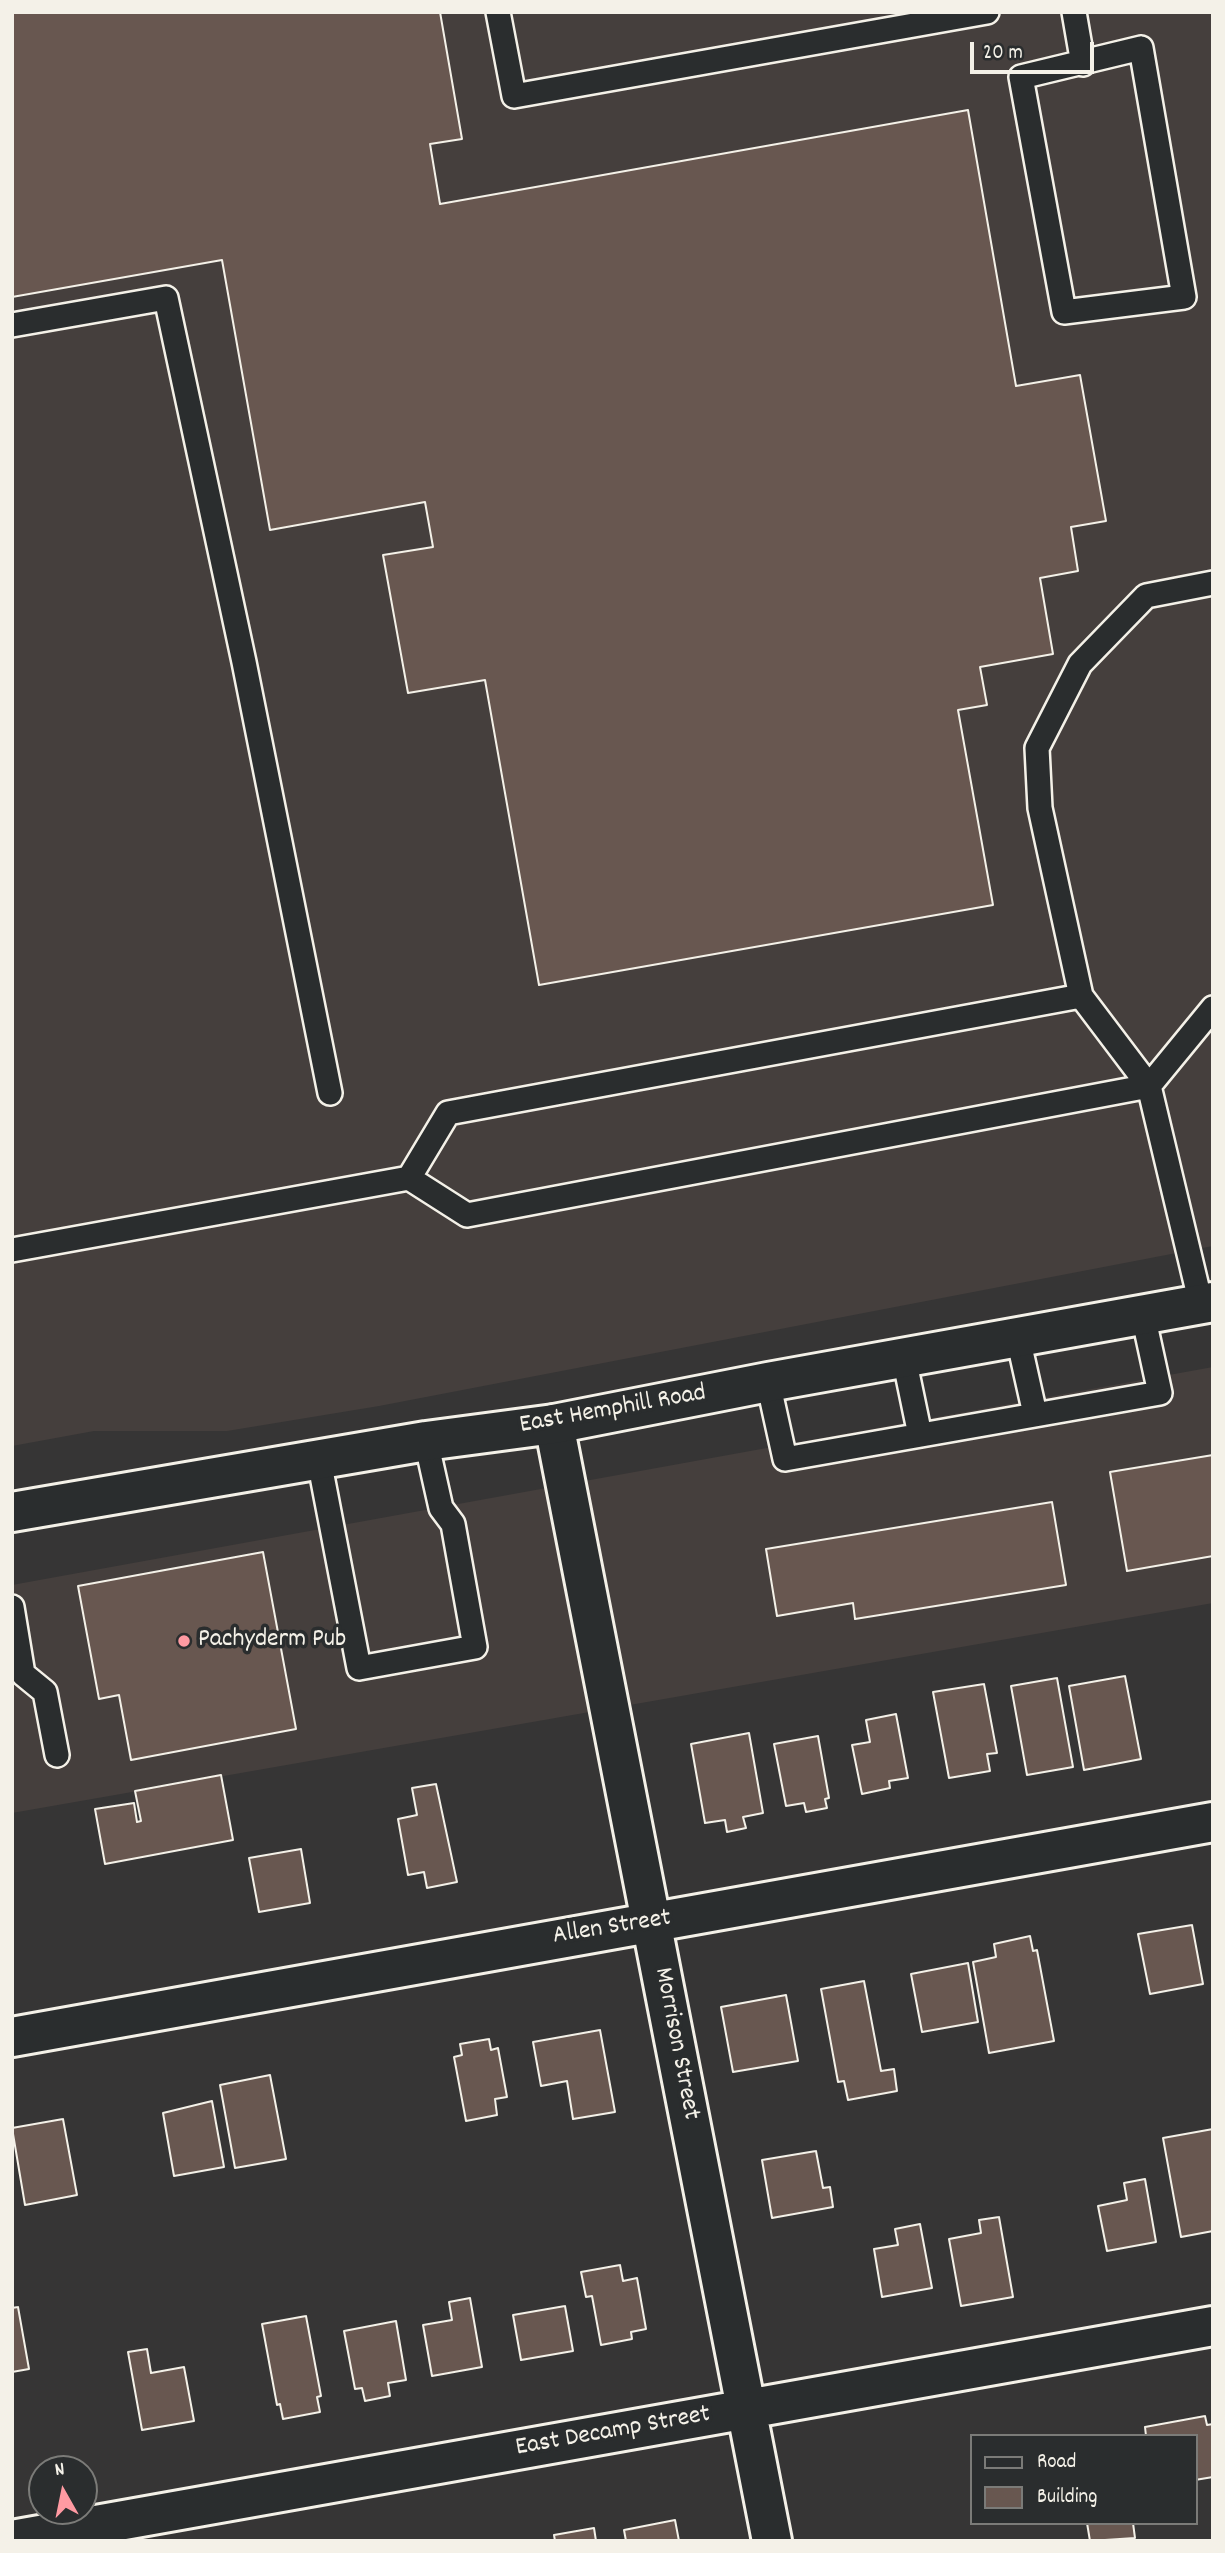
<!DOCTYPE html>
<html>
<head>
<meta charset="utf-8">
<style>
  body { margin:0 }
  #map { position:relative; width:1225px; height:2553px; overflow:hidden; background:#363535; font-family:Dekko,sans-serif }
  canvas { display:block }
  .frame { position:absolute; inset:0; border:14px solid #f4f1e8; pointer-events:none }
  .legend { position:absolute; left:970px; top:2434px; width:228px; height:91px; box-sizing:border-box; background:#2a2d2e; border:2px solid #7b7b78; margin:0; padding:9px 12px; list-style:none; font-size:21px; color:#f4f1e8 }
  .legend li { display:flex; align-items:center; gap:14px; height:35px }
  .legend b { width:35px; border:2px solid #7b7b78 }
  .north { position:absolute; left:28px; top:2455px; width:70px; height:70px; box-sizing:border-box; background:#2a2d2e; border:2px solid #7b7b78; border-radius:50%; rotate:351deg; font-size:19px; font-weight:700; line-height:28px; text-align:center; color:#f4f1e8 }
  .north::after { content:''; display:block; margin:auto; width:24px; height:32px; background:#ff9aa2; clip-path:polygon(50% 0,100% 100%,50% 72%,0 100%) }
  .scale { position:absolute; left:970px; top:42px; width:124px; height:32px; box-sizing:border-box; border:4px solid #f4f1e8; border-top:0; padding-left:9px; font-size:21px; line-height:24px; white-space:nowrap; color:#f4f1e8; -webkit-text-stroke:5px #2a2d2e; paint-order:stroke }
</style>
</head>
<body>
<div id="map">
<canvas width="1225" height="2553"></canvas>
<div class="frame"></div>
<ul class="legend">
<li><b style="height:9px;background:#2a2d2e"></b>Road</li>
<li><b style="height:19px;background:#685750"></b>Building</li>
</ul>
<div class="north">N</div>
<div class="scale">20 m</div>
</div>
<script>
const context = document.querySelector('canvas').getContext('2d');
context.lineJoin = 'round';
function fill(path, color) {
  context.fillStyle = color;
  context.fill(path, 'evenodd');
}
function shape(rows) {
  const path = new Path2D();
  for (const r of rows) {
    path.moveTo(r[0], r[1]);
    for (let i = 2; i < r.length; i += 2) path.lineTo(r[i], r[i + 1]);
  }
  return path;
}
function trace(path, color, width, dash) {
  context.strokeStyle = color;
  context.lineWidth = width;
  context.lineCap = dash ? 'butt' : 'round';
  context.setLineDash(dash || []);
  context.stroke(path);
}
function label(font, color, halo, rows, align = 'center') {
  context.font = font + ' Dekko,sans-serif';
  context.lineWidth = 7;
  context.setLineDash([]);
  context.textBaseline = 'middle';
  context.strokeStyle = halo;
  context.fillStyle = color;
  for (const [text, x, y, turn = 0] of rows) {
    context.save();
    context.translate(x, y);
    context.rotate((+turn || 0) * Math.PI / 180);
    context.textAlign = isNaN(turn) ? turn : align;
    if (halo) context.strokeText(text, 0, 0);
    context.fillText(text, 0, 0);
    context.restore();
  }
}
fill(shape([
  [12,12,1213,12,1213,1246,379,1406,227,1431,94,1431,12,1446],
  [1213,1367,1213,1603,12,1813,12,1585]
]), '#453f3d');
const building = shape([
  [12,12,440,12,462,139,430,144,440,204,968,110,1016,386,1080,375,1106,521,1071,527,1078,571,1040,578,1053,654,980,667,987,705,958,710,993,905,539,985,485,680,408,693,383,555,433,547,425,502,270,530,222,260,12,297,12,12],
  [1213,1455,1213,1556,1127,1571,1110,1472,1213,1455],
  [1052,1502,1066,1585,855,1619,853,1603,777,1616,766,1549,1052,1502],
  [263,1552,296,1729,131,1760,119,1695,99,1699,78,1586,263,1552],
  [1125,1676,1141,1759,1084,1770,1069,1686,1125,1676],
  [1057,1678,1073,1767,1027,1775,1011,1686,1057,1678],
  [984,1684,997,1753,987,1754,990,1771,949,1778,933,1692,984,1684],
  [896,1714,908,1778,889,1781,890,1788,862,1794,852,1745,870,1742,866,1720,896,1714],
  [749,1733,763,1813,743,1817,746,1828,727,1832,725,1820,705,1823,691,1744,749,1733],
  [818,1736,829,1798,825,1799,827,1808,806,1812,804,1803,786,1806,774,1744,818,1736],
  [221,1775,233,1840,105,1864,95,1809,134,1803,137,1822,141,1821,135,1791,221,1775],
  [436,1784,457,1882,427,1888,424,1872,408,1875,398,1819,417,1815,412,1788,436,1784],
  [301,1849,310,1903,259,1912,249,1858,301,1849],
  [1192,1925,1203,1984,1150,1994,1138,1934,1192,1925],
  [1030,1936,1033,1951,1037,1950,1054,2041,989,2053,973,1962,996,1957,994,1944,1030,1936],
  [968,1963,978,2022,922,2032,911,1974,968,1963],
  [864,1981,881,2071,894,2069,897,2091,848,2100,844,2081,838,2082,821,1989,864,1981],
  [786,1995,798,2061,733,2072,721,2007,786,1995],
  [600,2030,615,2112,573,2119,567,2081,541,2086,533,2042,600,2030],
  [489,2039,491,2050,498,2048,507,2097,495,2099,497,2115,466,2121,454,2057,462,2055,460,2044,489,2039],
  [270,2075,286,2159,235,2168,220,2085,270,2075],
  [212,2101,224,2167,174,2176,163,2113,212,2101],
  [63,2119,77,2195,25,2205,12,2128,63,2119],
  [1213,2129,1213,2231,1181,2237,1163,2138,1213,2129],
  [816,2151,823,2188,830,2187,833,2207,772,2218,762,2160,816,2151],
  [1145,2179,1156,2242,1107,2251,1098,2206,1127,2200,1124,2183,1145,2179],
  [999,2217,1013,2297,961,2306,949,2239,981,2233,979,2220,999,2217],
  [920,2224,932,2288,882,2297,874,2249,898,2245,895,2229,920,2224],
  [620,2265,623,2281,637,2278,646,2329,631,2332,632,2339,601,2345,592,2296,586,2297,581,2272,620,2265],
  [470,2298,482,2367,432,2376,423,2325,452,2320,449,2302,470,2298],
  [565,2306,573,2351,521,2360,513,2315,565,2306],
  [18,2307,29,2369,12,2372,12,2308,18,2307],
  [306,2316,321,2396,317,2397,320,2412,283,2419,280,2404,277,2405,262,2324,306,2316],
  [396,2321,406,2380,388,2383,390,2396,365,2401,362,2388,355,2389,344,2331,396,2321],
  [147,2349,151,2373,184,2367,194,2421,142,2430,128,2352,147,2349],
  [1205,2416,1207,2425,1213,2424,1213,2477,1195,2480,1195,2436,1146,2436,1145,2427,1205,2416],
  [675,2520,679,2541,626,2541,624,2530,675,2520],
  [1087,2523,1133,2523,1135,2538,1090,2541,1087,2523],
  [594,2528,596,2541,555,2541,554,2535,594,2528]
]);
fill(building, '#685750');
trace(building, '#f4f1e8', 2);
const lane = shape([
  [498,12,514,96,987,12],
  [1074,12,1083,64],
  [1141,48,1184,297,1064,312,1021,77,1141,48],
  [12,325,166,298,244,662,330,1093],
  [409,1178,448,1113,1081,996],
  [12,1250,409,1178,467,1215,1149,1086,1213,1008],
  [1201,1304,1149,1086,1081,996,1040,808,1037,748,1080,664,1146,596,1213,583],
  [1018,1338,1035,1414],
  [904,1358,920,1435],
  [768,1382,785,1459,1160,1393,1143,1315],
  [319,1460,359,1668,475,1647,453,1524,441,1508,426,1441],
  [12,1607,23,1674,45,1692,57,1755]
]);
const street = shape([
  [554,1424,772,2541],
  [12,2037,1213,1822],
  [12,2540,1213,2326]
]);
const secondary = shape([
  [12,1512,426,1441,554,1424,768,1382,1213,1302]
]);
trace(lane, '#f4f1e8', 28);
trace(street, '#f4f1e8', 44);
trace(secondary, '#f4f1e8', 44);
trace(lane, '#2a2d2e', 23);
trace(street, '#2a2d2e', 38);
trace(secondary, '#2a2d2e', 38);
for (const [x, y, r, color] of [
  [184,1641,7,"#ff9aa2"]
]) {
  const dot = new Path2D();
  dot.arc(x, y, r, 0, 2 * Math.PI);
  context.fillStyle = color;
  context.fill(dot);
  trace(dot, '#2a2d2e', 2.5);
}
label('26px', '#f4f1e8', '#2a2d2e', [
  ["East Hemphill Road",613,1411,-10],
  ["Allen Street",612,1929,-9],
  ["Morrison Street",675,2044,79],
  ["East Decamp Street",613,2433,-10]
]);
label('26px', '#f4f1e8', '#2a2d2e', [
  ["Pachyderm Pub",198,1641]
], 'left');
</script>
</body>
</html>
